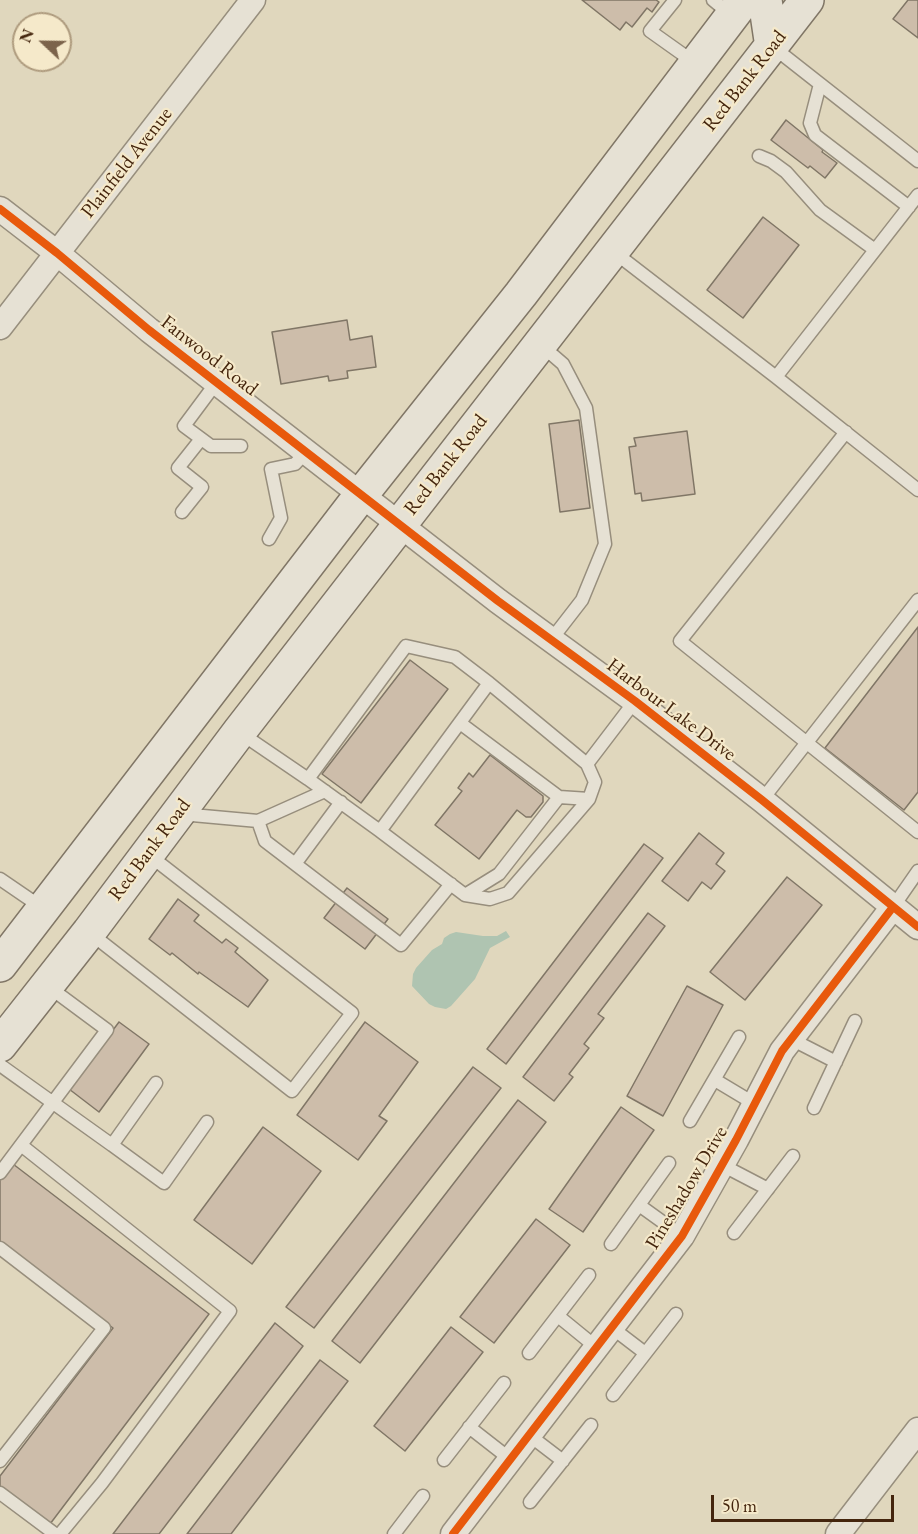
<!DOCTYPE html>
<html>
<head>
<meta charset="utf-8">
<style>
  body { margin:0 }
  #map { position:relative; width:918px; height:1534px; overflow:hidden; background:#e0d7bd; font-family:"EB Garamond",serif }
  canvas { display:block }
  .north { position:absolute; left:12px; top:12px; width:60px; height:60px; box-sizing:border-box; background:#f5e9ca; border:2px solid #ae9b7e; border-radius:50%; rotate:292deg; font-size:16px; font-weight:700; line-height:24px; text-align:center; color:#44250d }
  .north::after { content:''; display:block; margin:auto; width:21px; height:27px; background:#7b634b; clip-path:polygon(50% 0,100% 100%,50% 72%,0 100%) }
  .scale { position:absolute; left:711px; top:1495px; width:183px; height:27px; box-sizing:border-box; border:3px solid #44250d; border-top:0; padding-left:8px; font-size:18px; line-height:21px; white-space:nowrap; color:#44250d; -webkit-text-stroke:4px #f5e9ca; paint-order:stroke }
</style>
</head>
<body>
<div id="map">
<canvas width="918" height="1534"></canvas>
<div class="north">N</div>
<div class="scale">50 m</div>
</div>
<script>
const context = document.querySelector('canvas').getContext('2d');
context.lineJoin = 'round';
function fill(path, color) {
  context.fillStyle = color;
  context.fill(path, 'evenodd');
}
function shape(rows) {
  const path = new Path2D();
  for (const r of rows) {
    path.moveTo(r[0], r[1]);
    for (let i = 2; i < r.length; i += 2) path.lineTo(r[i], r[i + 1]);
  }
  return path;
}
function trace(path, color, width, dash) {
  context.strokeStyle = color;
  context.lineWidth = width;
  context.lineCap = dash ? 'butt' : 'round';
  context.setLineDash(dash || []);
  context.stroke(path);
}
function label(font, color, halo, rows, align = 'center') {
  context.font = font + ' "EB Garamond",serif';
  context.lineWidth = 4.5;
  context.setLineDash([]);
  context.textBaseline = 'middle';
  context.strokeStyle = halo;
  context.fillStyle = color;
  for (const [text, x, y, turn = 0] of rows) {
    context.save();
    context.translate(x, y);
    context.rotate((+turn || 0) * Math.PI / 180);
    context.textAlign = isNaN(turn) ? turn : align;
    if (halo) context.strokeText(text, 0, 0);
    context.fillText(text, 0, 0);
    context.restore();
  }
}
fill(shape([
  [506,931,510,937,490,948,475,979,451,1006,446,1009,435,1007,429,1004,412,986,413,974,416,968,432,950,442,944,444,938,450,934,456,932,483,936,497,936]
]), '#afc4b1');
const building = shape([
  [582,0,656,0,659,2,652,12,647,8,632,27,626,22,620,30,582,0],
  [908,0,918,0,918,38,893,19,908,0],
  [786,120,823,150,822,152,837,163,825,178,810,166,808,168,771,140,786,120],
  [763,217,799,245,743,318,707,290,763,217],
  [347,320,350,340,372,336,376,367,347,371,348,378,329,381,328,376,281,384,272,332,347,320],
  [579,420,590,508,560,512,549,424,579,420],
  [687,431,695,494,642,501,641,493,635,494,629,447,636,446,634,438,687,431],
  [918,627,918,792,904,810,825,748,918,627],
  [410,660,448,689,361,803,322,774,410,660],
  [490,755,543,796,543,802,531,817,526,817,517,810,479,859,435,825,462,791,458,788,469,773,473,777,490,755],
  [699,833,724,853,716,864,725,871,711,889,702,882,688,901,662,881,699,833],
  [644,844,663,858,506,1064,487,1049,644,844],
  [787,877,822,905,745,1000,710,972,787,877],
  [347,888,388,919,365,949,324,918,347,888],
  [178,899,199,915,194,921,222,943,226,939,238,948,235,952,268,980,248,1007,199,972,198,974,172,953,170,955,149,939,178,899],
  [648,913,665,926,598,1014,604,1018,584,1044,589,1048,569,1074,573,1077,554,1101,523,1077,648,913],
  [687,986,723,1005,663,1116,627,1096,687,986],
  [119,1022,149,1044,99,1112,69,1089,119,1022],
  [365,1022,418,1062,379,1116,387,1121,358,1160,297,1115,365,1022],
  [473,1067,501,1088,314,1328,286,1307,473,1067],
  [518,1100,546,1122,360,1363,332,1341,518,1100],
  [621,1107,654,1130,583,1232,549,1209,621,1107],
  [263,1127,321,1171,252,1264,194,1220,263,1127],
  [13,1164,209,1314,50,1524,0,1486,0,1476,113,1328,0,1241,0,1180,13,1164],
  [536,1219,570,1245,494,1343,460,1317,536,1219],
  [275,1323,303,1346,159,1534,113,1534,275,1323],
  [451,1327,483,1352,405,1451,374,1426,451,1327],
  [320,1360,348,1381,231,1534,187,1534,320,1360]
]);
fill(building, '#cdbdaa');
trace(building, '#807666', 1.5);
const service = shape([
  [675,0,650,31,695,63],
  [713,0,731,15],
  [773,47,918,161],
  [820,84,810,123,815,135,909,207],
  [759,156,771,161,786,172,820,210,875,250],
  [614,252,776,377,918,490],
  [541,345,563,364,586,408,605,544,582,600,551,640],
  [776,377,918,195],
  [216,383,184,426,211,446,241,446],
  [846,432,680,641,918,832],
  [182,512,202,487,178,468,201,439],
  [269,539,281,518,271,469,295,464,306,452],
  [489,683,587,764,635,701],
  [460,723,559,797,499,874,465,895],
  [239,732,308,779,380,831,489,683,455,657,406,646,308,779],
  [559,797,589,799],
  [762,800,918,600],
  [181,814,258,821,325,791],
  [258,821,265,841,401,945,451,884],
  [380,831,465,895,490,899,508,893,589,799,595,782,587,764],
  [295,864,341,802],
  [0,879,41,907],
  [893,907,918,871],
  [90,933,292,1091,352,1013,149,855],
  [791,1039,836,1062],
  [0,1065,112,1145,156,1083],
  [715,1080,755,1104],
  [814,1108,855,1021],
  [690,1121,739,1037],
  [21,1145,230,1311,102,1483,60,1534],
  [112,1145,164,1183,207,1122],
  [722,1165,768,1189],
  [0,1173,107,1030,49,987],
  [639,1205,682,1236],
  [734,1233,793,1156],
  [611,1244,669,1163],
  [0,1248,104,1328,0,1461],
  [558,1316,596,1347],
  [611,1327,645,1353],
  [529,1353,589,1275],
  [613,1395,676,1314],
  [469,1427,510,1459],
  [529,1435,563,1461],
  [444,1460,504,1383],
  [0,1493,55,1534],
  [530,1502,591,1425],
  [394,1534,423,1496]
]);
const minor = shape([
  [0,209,57,253,149,330,498,601,635,701,762,800,918,927],
  [0,327,253,0],
  [453,1534,682,1236,736,1140,782,1051,893,907],
  [838,1534,918,1430]
]);
const secondary = shape([
  [765,0,772,47],
  [0,965,361,495,521,294,744,0],
  [0,1045,89,932,239,732,807,0]
]);
trace(service, '#978e7d', 15);
trace(minor, '#978e7d', 27);
trace(secondary, '#807666', 36);
trace(service, '#e6e1d4', 12);
trace(minor, '#e6e1d4', 24);
trace(secondary, '#e6e1d4', 33);
trace(shape([
  [0,209,57,253,149,330,498,601,635,701,762,800,918,927],
  [453,1534,682,1236,736,1140,782,1051,893,907]
]), '#e8590c', 8);
label('20px', '#44250d', '#f5e9ca', [
  ["Red Bank Road",745,81,-52],
  ["Plainfield Avenue",127,163,-52],
  ["Fanwood Road",209,356,38],
  ["Red Bank Road",446,465,-52],
  ["Harbour Lake Drive",671,710,37],
  ["Red Bank Road",150,850,-53],
  ["Pineshadow Drive",687,1188,-59]
]);
</script>
</body>
</html>
